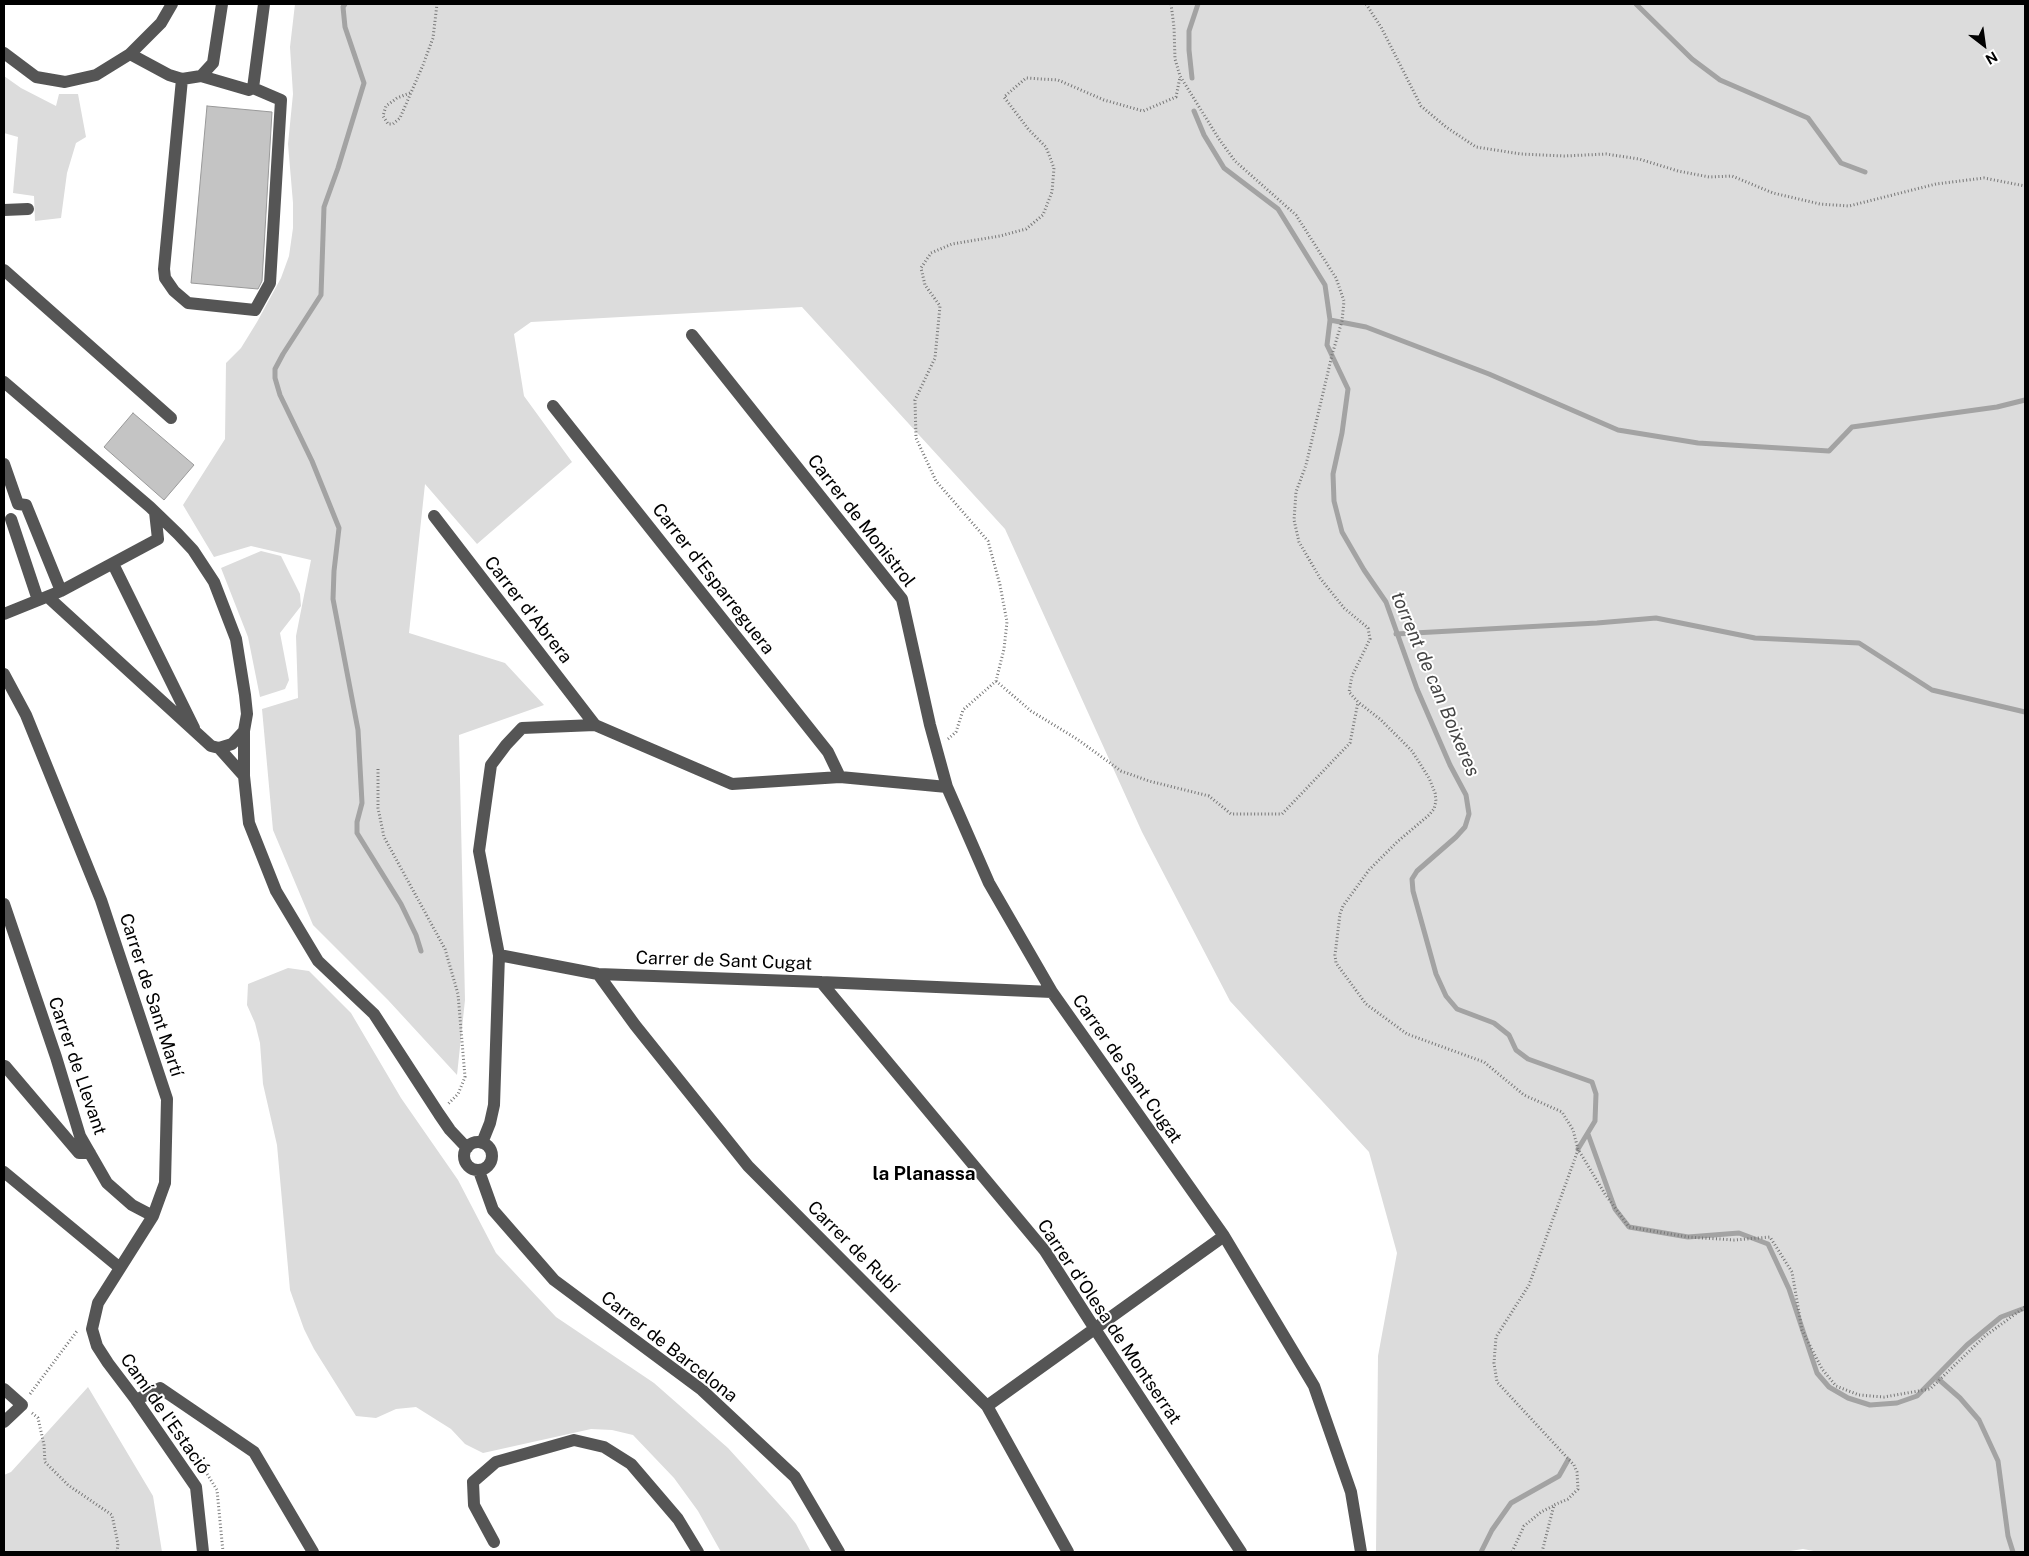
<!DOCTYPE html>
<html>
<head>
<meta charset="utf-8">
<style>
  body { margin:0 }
  #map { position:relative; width:2029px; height:1556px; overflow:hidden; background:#fff; font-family:"Public Sans",sans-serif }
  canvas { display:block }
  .frame { position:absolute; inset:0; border:5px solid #000; pointer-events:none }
  .north { position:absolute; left:1959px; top:20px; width:50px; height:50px; -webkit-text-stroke:4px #fff; paint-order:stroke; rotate:150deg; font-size:14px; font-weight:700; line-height:20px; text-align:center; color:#000 }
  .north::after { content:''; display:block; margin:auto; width:18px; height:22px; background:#000; clip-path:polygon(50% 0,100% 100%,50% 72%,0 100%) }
</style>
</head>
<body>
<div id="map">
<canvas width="2029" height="1556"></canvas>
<div class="frame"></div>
<div class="north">N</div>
</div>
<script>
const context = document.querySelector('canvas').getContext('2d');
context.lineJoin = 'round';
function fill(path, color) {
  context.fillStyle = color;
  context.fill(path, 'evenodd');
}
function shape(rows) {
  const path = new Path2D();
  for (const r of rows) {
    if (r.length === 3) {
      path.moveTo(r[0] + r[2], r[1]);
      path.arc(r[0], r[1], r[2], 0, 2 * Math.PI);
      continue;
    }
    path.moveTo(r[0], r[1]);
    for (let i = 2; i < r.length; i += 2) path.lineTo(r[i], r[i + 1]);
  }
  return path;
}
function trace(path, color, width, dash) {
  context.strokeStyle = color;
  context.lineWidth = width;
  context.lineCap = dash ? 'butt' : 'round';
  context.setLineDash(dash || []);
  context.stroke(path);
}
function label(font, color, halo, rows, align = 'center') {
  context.font = font + ' "Public Sans",sans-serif';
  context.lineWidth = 4;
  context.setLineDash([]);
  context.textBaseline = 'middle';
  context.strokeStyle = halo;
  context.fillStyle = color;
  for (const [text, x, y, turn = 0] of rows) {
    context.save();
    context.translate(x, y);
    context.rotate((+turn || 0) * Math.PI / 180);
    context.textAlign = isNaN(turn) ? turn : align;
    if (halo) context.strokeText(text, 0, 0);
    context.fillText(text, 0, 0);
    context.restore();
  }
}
fill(shape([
  [295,4,2025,4,2025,1552,1819,1552,1803,1549,1784,1552,1376,1552,1378,1356,1397,1253,1369,1152,1230,1001,1142,832,1005,529,802,307,531,322,514,334,524,396,572,462,477,544,425,484,409,633,505,663,544,705,459,735,465,1000,457,1075,388,1000,313,925,273,830,262,709,298,698,296,636,311,560,251,546,214,557,183,505,225,439,226,363,241,348,257,322,281,278,289,256,293,228,293,203,288,144,293,94,290,47],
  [4,76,21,88,56,106,59,94,78,94,86,137,76,143,67,173,61,218,35,221,34,196,13,193,18,137,4,133],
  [261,551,281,556,300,594,301,606,280,633,289,680,285,689,260,697,248,637,221,568],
  [288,968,309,971,351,1013,401,1098,458,1180,496,1253,556,1317,654,1383,728,1448,788,1514,796,1524,811,1552,721,1552,698,1511,674,1478,633,1435,612,1430,591,1429,483,1453,465,1444,451,1429,416,1407,396,1409,376,1418,356,1416,314,1349,304,1329,290,1290,277,1145,263,1084,260,1043,255,1023,247,1005,248,984],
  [88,1387,153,1496,162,1552,4,1552,4,1475,11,1472]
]), '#dcdcdc');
trace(shape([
  [345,4,343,7,345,27,364,83,338,168,324,207,321,295,283,354,275,369,275,378,280,395,312,461,339,528,334,571,333,599,358,730,362,803,357,822,357,833,401,904,416,935,421,951],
  [1636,4,1692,59,1720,80,1808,118,1841,163,1865,172],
  [1192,78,1189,50,1189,31,1198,4],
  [1194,111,1204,135,1224,168,1278,209,1325,285,1330,320,1327,345,1348,389,1342,433,1333,474,1334,501,1342,532,1364,570,1386,602,1417,689,1450,765,1466,795,1469,814,1465,827,1456,837,1417,871,1412,879,1413,891,1436,974,1446,996,1457,1009,1494,1023,1509,1035,1516,1050,1528,1059,1592,1082,1596,1094,1595,1121,1578,1149],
  [1330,320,1366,327,1489,374,1618,430,1698,443,1829,451,1852,427,1997,407,2025,400],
  [1396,634,1597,623,1656,618,1755,638,1859,643,1932,690,2025,712],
  [1588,1134,1615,1209,1629,1227,1688,1237,1739,1233,1768,1244,1789,1289,1817,1373,1829,1387,1848,1398,1870,1405,1897,1403,1917,1396,1967,1345,2001,1317,2025,1308],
  [1936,1377,1960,1398,1979,1420,1998,1461,2008,1536,2013,1552],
  [1481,1552,1492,1530,1511,1503,1559,1476,1568,1460]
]), '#a3a3a3', 5);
const building = shape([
  [207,106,272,112,262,281,258,289,191,283,207,106],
  [133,413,194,465,164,500,104,447,133,413]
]);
fill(building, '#c4c4c4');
trace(building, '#999', 1);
trace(shape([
  [1171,4,1174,27,1175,59,1180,76,1219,139,1235,161,1296,215,1336,278,1344,301,1342,321,1332,355,1306,465,1296,492,1294,520,1299,542,1320,578,1344,608,1368,628,1370,639,1352,676,1349,692,1358,702,1381,720,1412,751,1429,778,1435,793,1436,801,1434,809,1429,815,1397,842,1369,870,1343,906,1340,914,1335,955,1336,963,1366,1004,1407,1034,1484,1062,1524,1095,1562,1112,1573,1130,1578,1149,1605,1194,1629,1227,1688,1237,1734,1240,1770,1237,1792,1272,1802,1330,1822,1369,1836,1386,1859,1395,1884,1397,1930,1389,1985,1336,2025,1307],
  [1366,4,1381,27,1421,106,1446,127,1476,147,1521,154,1564,156,1606,154,1639,159,1678,171,1709,177,1732,176,1773,193,1820,204,1849,206,1936,184,1984,178,2025,186],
  [410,93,397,98,386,106,383,116,388,124,393,124,400,118,423,65,433,38,437,4],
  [996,681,1031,711,1077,739,1121,771,1149,781,1209,796,1231,814,1282,814,1350,743,1358,702],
  [948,739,956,732,963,710,996,681,1004,649,1007,622,1000,585,988,541,936,481,916,438,915,400,935,358,940,306,925,285,921,268,931,253,952,244,1000,236,1026,229,1043,215,1052,192,1054,168,1046,147,1029,130,1004,97,1026,78,1058,80,1104,100,1143,111,1176,97,1180,77],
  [378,769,378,808,384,837,445,949,458,994,465,1077,458,1094,448,1104],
  [30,1394,77,1331],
  [32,1413,38,1418,44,1445,45,1462,68,1485,112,1515,118,1544,117,1552],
  [195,1457,201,1464,217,1490,223,1552],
  [1512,1552,1524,1526,1541,1512,1553,1506],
  [1542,1552,1554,1505,1568,1499,1578,1489,1577,1472,1574,1465,1497,1382,1494,1363,1496,1337,1529,1285,1578,1150]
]), '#777', 3, [1, 2.5]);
trace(shape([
  [4,53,36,77,65,82,96,75,130,54,161,23,172,4],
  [130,54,169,75,182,79,201,76,213,63,222,4],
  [201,76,249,90,253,88,264,4],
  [182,79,164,269,165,278,174,291,188,303,255,310,270,283,281,100,253,88],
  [4,210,28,209],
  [4,270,171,418],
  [692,335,902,599,930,725,947,787,989,883,1052,992],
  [4,382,150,507,178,534,193,550,214,582,236,639,245,695,247,714,244,731,244,776,249,823,276,891,318,961,374,1014,439,1114,450,1130,467,1148],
  [553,406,828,752,840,777],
  [4,464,18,504,26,505,61,591],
  [434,516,595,725],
  [11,519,38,600],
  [113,564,194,728],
  [48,597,211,746,219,748,232,744,244,731],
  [4,614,61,591,158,539,155,512],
  [4,674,26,715,101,900,167,1099,165,1183,153,1216,98,1303,92,1329,97,1346,108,1363,136,1400,196,1487,203,1552],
  [219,748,244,776],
  [4,904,56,1057,80,1136,107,1183,132,1205,153,1216],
  [499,955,598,974,821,982,1052,992,1224,1236,1314,1386,1351,1492,1361,1552],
  [598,974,635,1025,748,1166,987,1406,1068,1552],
  [821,982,1045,1251,1095,1329,1241,1552],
  [5,1066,79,1153,90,1153],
  [478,1156,14],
  [482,1143,490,1123,494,1105,499,955,479,851,491,765,506,745,522,728,595,725,732,784,840,777,947,787],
  [479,1171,493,1210,554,1280,702,1390,795,1477,839,1552],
  [4,1172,120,1268],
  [4,1389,22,1405,4,1422],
  [136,1400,160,1388,254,1452,313,1552],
  [987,1406,1224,1236],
  [494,1542,474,1505,473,1482,496,1462,574,1440,604,1447,631,1464,678,1519,698,1552]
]), '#555', 12);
label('18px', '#000', '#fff', [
  ["Carrer de Monistrol",861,521,52],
  ["Carrer d'Esparreguera",713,579,52],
  ["Carrer d'Abrera",528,610,52],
  ["Carrer de Sant Cugat",724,961,2],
  ["Carrer de Sant Martí",151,995,72],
  ["Carrer de Llevant",77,1066,71],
  ["Carrer de Sant Cugat",1127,1069,55],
  ["Carrer de Rubí",853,1247,45],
  ["Carrer d'Olesa de Montserrat",1109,1322,56],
  ["Carrer de Barcelona",669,1347,38],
  ["Camí de l'Estació",165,1414,55]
]);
label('italic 19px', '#444', '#fff', [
  ["torrent de can Boixeres",1435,684,67]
]);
label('bold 19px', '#000', '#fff', [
  ["la Planassa",924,1174]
]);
</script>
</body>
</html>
